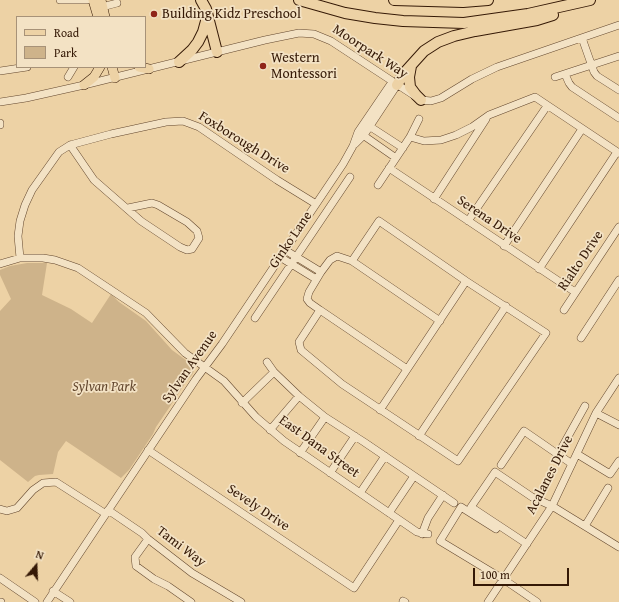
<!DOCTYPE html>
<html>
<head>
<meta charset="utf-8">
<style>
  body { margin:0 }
  #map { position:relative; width:619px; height:602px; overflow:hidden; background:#edd2a5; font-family:"Gentium Book Plus",serif }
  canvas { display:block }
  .legend { position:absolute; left:16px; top:16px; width:130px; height:52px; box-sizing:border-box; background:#f3e2c4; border:1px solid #a79278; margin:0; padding:5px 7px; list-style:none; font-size:12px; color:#351906 }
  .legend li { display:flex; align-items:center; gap:8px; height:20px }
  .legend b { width:20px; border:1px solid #a79278 }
  .north { position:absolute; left:16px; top:546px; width:40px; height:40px; -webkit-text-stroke:3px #f3e2c4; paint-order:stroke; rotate:19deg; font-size:11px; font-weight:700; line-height:16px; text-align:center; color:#351906 }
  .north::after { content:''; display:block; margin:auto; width:14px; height:18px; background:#351906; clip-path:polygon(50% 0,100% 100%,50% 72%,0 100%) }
  .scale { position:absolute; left:473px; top:568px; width:96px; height:18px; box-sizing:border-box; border:2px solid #351906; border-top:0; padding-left:5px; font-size:12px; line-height:14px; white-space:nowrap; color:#351906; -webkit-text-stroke:3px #f3e2c4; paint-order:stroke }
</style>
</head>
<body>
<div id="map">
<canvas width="619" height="602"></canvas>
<ul class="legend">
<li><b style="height:5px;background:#edd2a5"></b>Road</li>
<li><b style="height:11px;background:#ceb38a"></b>Park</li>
</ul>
<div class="north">N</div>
<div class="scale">100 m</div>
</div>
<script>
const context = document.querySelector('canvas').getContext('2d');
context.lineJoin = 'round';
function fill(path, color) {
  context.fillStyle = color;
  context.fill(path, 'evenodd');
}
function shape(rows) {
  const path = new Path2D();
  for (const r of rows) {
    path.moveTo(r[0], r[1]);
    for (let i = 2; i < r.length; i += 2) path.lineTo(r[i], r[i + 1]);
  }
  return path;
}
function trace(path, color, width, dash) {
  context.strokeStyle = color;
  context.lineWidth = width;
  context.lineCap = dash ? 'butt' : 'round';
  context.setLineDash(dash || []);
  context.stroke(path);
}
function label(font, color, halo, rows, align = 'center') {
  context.font = font + ' "Gentium Book Plus",serif';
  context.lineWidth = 3.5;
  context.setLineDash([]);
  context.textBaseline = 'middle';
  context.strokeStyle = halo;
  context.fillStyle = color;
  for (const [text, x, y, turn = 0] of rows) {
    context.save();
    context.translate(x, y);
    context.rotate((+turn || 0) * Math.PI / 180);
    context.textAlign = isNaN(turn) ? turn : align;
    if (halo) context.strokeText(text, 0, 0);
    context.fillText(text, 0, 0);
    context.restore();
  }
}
fill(shape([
  [27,263,47,263,42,295,71,309,92,323,111,294,119,302,146,321,172,350,194,366,194,371,192,375,186,382,173,402,156,427,153,434,129,470,121,478,66,441,58,452,53,474,39,475,35,476,28,482,0,460,0,311,11,299,0,275,0,270,10,266]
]), '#ceb38a');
const minor = shape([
  [60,0,87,0],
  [98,8,117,3],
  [582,38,594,72,597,76,619,90],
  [0,71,27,67],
  [565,74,569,83,572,87,619,118],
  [68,77,74,67],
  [555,77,619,56],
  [0,102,26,98,84,85,265,40,299,33,314,34,331,41,421,100,431,101,441,98,472,79,497,67,619,25],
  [0,123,0,125],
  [366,124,403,148],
  [360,133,396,158],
  [410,137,424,141,441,140,456,135,472,127,489,115,535,97,619,153],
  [355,144,364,135,397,85],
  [70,145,94,180,141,221,180,247,187,250,192,249,199,238,197,231,187,222,158,205,152,203,128,208],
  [389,168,575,292],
  [378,185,410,137,419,119],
  [434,199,486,119],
  [379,221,466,281,546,333,458,461,342,384,301,350,299,342,320,310,310,303,307,299,309,292,321,272,330,260,337,256,352,261,379,221],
  [468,221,547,106],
  [504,246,582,129],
  [285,250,321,272],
  [280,257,316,279],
  [20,258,18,236,20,221,25,205,32,190,59,152,70,145,111,134,166,122,183,121,199,127,277,180,316,204],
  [352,261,440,321],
  [0,264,20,258,43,258,55,260,78,268,146,313,185,353,224,381,256,417,284,441,417,532,428,534],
  [539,269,617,152],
  [320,310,407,369],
  [564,310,619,227],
  [255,318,350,177],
  [581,338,619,280],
  [267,362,274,372,299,396,325,417,364,442,454,503],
  [242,403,274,372],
  [380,410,466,281],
  [596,413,619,425],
  [270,430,299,396],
  [419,436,506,306],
  [561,449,585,406],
  [148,450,354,588,399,520],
  [300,453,325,417],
  [577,454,610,474,619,461],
  [501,465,524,431,572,464],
  [330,473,355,436],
  [360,493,385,456],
  [0,509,7,511,17,508,33,490,43,483,56,482,106,514],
  [108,510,142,533,148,539,192,573,241,602],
  [389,513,414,476],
  [585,526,608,488],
  [496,529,461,507,440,541,503,579,537,602],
  [422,534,428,518,443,495],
  [148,539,135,557,136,566,154,579,168,586,191,602],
  [527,544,471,507,495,472,532,497,552,506,619,547],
  [0,578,35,602],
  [53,591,70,602],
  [403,601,405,602],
  [0,602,1,602],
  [47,602,196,379,222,344,343,164,353,146,358,132,392,82],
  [488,602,552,506,596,413,619,378]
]);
const major = shape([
  [93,0,98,17],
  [101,0,105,17],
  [112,67,115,78],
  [139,67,149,69],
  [84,85,94,77,100,67]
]);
const highway = shape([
  [201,0,206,9,217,52],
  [299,0,345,13,375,18,403,21,464,23,528,14,590,0],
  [394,0,463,2,488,0],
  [179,62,192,50,198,42,203,32,206,21,206,9],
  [411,66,409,77,410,87,416,95,421,100],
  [397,85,405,72,424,51,438,42,454,36,475,31,537,20,553,15]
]);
trace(minor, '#63472e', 8);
trace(major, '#351906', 10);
trace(highway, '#351906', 12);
trace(minor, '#f3e2c4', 7);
trace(major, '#edd2a5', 9);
trace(highway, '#edd2a5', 10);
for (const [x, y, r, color] of [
  [154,14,4,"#8f2418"],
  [263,66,4,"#8f2418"]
]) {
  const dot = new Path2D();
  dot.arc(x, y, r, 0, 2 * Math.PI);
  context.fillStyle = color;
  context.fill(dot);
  trace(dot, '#f3e2c4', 1.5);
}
label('14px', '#351906', '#f3e2c4', [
  ["Building Kidz Preschool",162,14],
  ["Western",271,58],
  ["Montessori",271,74]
], 'left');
label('14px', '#351906', '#f3e2c4', [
  ["Moorpark Way",370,52,33],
  ["Foxborough Drive",244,143,32],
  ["Serena Drive",489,220,34],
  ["Ginko Lane",291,240,-56],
  ["Rialto Drive",581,261,-56],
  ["Sylvan Avenue",190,367,-55],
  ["East Dana Street",319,447,36],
  ["Acalanes Drive",550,475,-63],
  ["Sevely Drive",258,508,34],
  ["Tami Way",181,547,37]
]);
label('italic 14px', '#63472e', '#f3e2c4', [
  ["Sylvan Park",104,387]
]);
</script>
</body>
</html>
